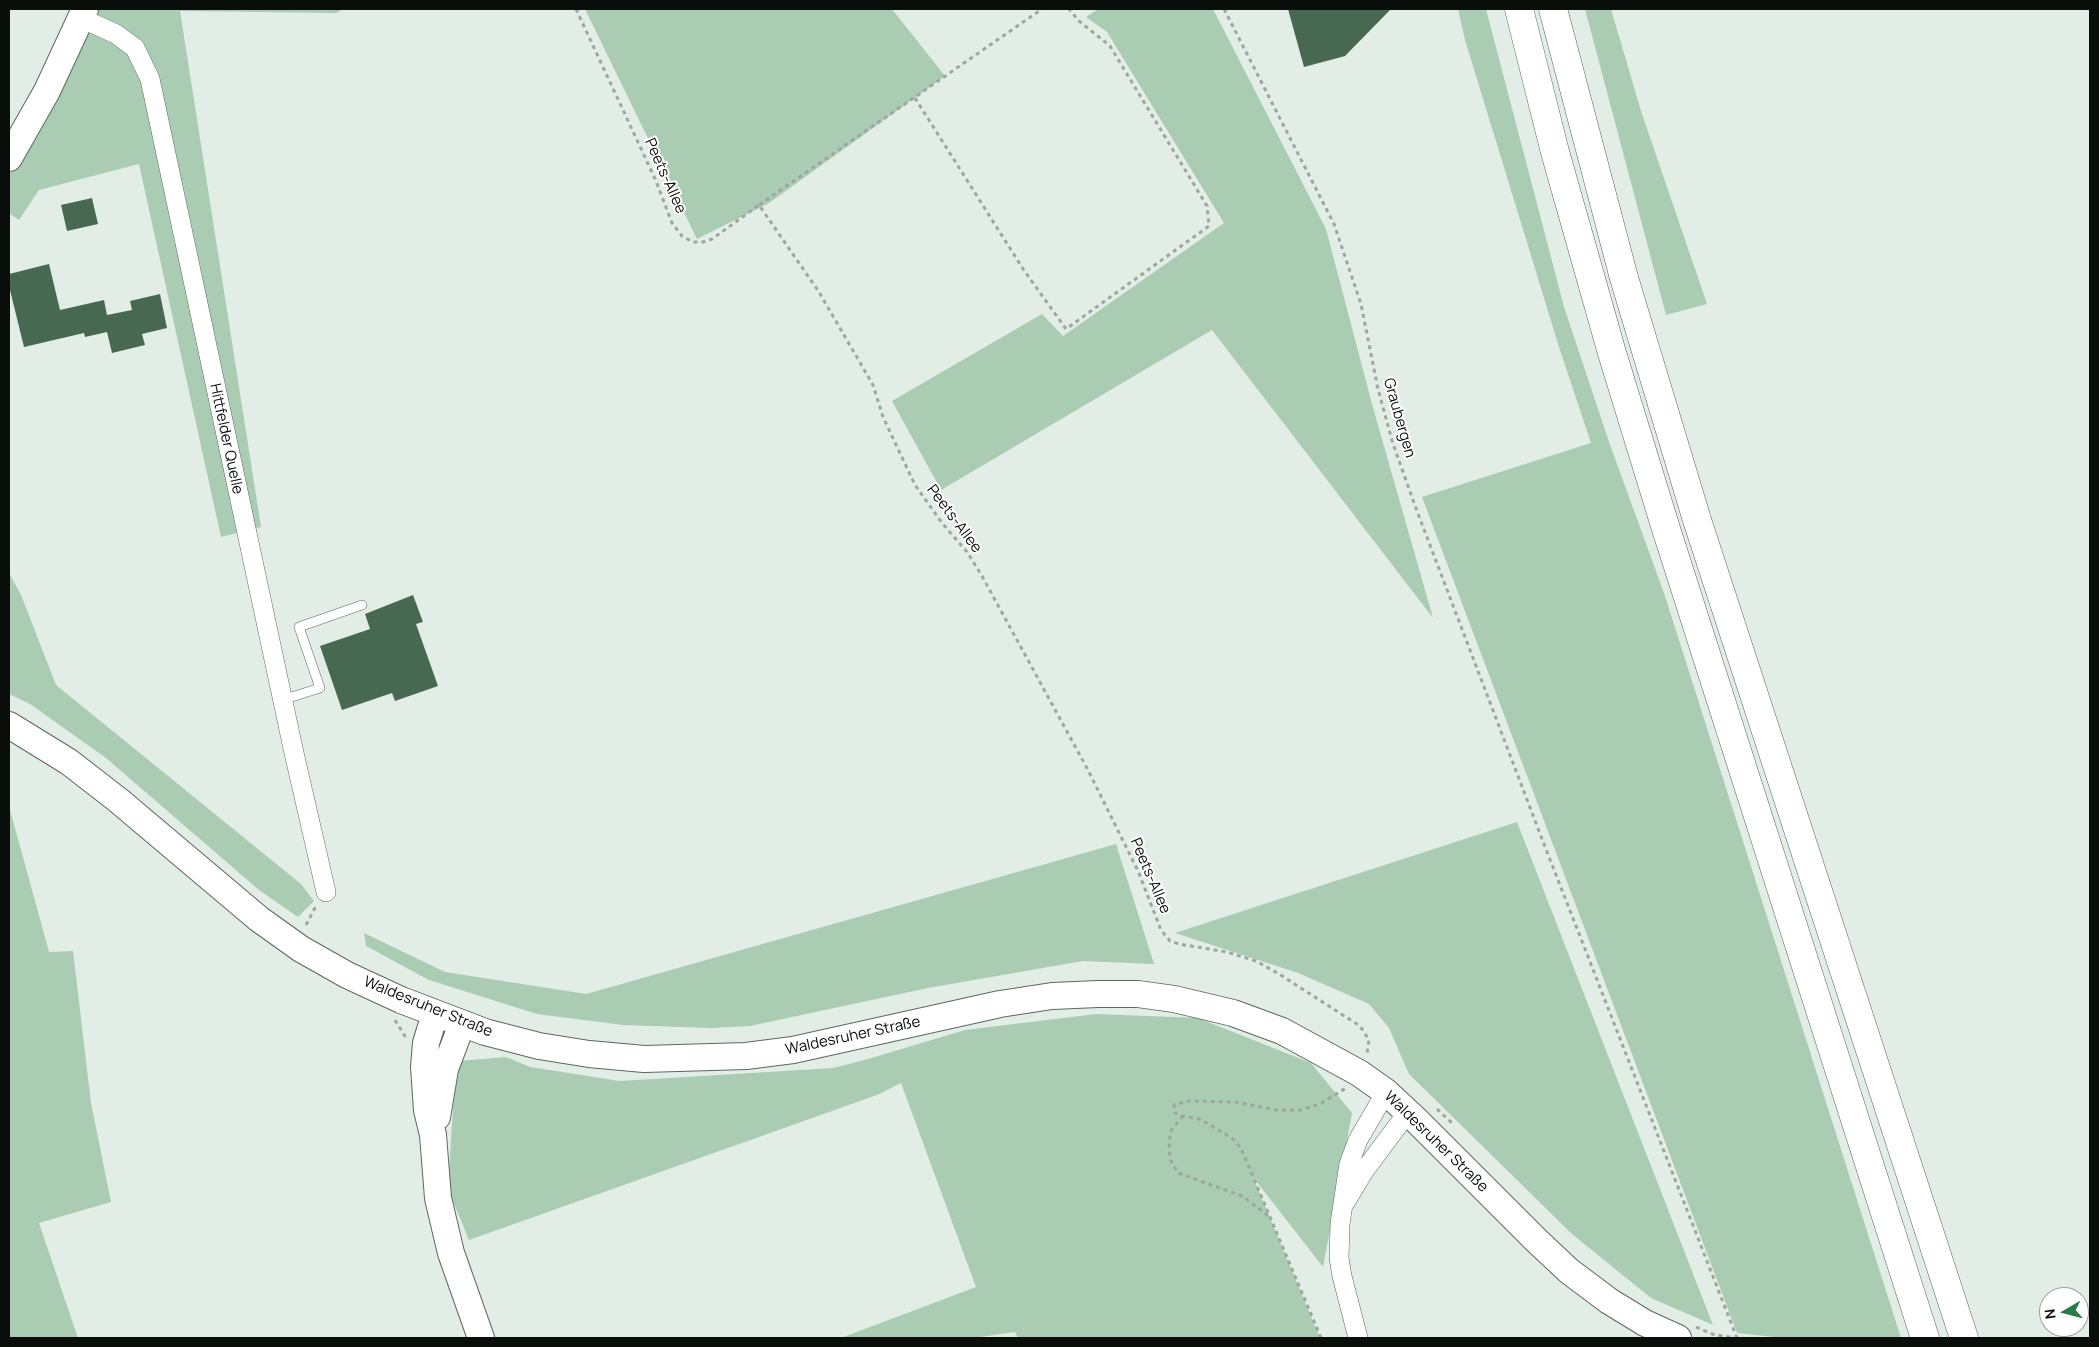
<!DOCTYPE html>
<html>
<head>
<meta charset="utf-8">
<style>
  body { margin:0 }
  #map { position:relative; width:2099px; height:1347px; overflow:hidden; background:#e2eee5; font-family:Manrope,sans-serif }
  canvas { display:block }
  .frame { position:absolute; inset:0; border:10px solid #0a0e0b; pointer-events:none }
  .north { position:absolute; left:2039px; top:1287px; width:50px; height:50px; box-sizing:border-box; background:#fff; border:1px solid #9d9f9d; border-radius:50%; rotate:262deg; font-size:14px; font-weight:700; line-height:20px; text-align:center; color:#0a0e0b }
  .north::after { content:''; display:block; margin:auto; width:18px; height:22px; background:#2d7a49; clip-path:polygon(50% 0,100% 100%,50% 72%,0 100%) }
</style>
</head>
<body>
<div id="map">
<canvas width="2099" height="1347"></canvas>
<div class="frame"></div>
<div class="north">N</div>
</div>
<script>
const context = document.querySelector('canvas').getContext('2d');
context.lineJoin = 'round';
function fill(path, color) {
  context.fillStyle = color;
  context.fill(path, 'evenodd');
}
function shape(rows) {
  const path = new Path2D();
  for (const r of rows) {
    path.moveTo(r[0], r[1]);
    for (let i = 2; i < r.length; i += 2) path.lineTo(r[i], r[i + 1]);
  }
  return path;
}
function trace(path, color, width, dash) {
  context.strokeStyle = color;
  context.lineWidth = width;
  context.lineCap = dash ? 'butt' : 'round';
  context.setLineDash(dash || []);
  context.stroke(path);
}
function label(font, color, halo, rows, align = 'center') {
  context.font = font + ' Manrope,sans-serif';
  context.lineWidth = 4;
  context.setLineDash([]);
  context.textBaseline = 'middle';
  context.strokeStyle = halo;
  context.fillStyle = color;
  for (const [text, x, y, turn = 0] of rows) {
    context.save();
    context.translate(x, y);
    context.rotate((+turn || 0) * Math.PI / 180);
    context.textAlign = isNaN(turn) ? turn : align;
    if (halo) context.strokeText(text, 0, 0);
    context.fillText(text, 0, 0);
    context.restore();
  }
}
fill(shape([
  [97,9,344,9,336,13,180,11,261,527,221,537,139,164,39,190,19,220,9,213,9,175,67,79],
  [585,9,892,9,945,76,769,203,697,239],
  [1098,9,1213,9,1326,229,1372,404,1433,618,1212,330,941,490,892,401,1042,314,1063,336,1224,223,1107,32,1086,17],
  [1458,9,1486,9,1564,307,1609,442,1664,593,1901,1338,1784,1338,1737,1333,1422,497,1591,443,1559,347,1465,40],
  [1585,9,1611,9,1641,111,1707,304,1666,315],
  [9,573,21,595,56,685,301,884,314,901,298,917,259,890,106,758,30,704,9,694],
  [9,806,49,952,73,951,91,1103,111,1202,39,1223,78,1338,9,1338],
  [1517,822,1713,1325,1651,1298,1572,1234,1409,1074,1389,1028,1369,1004,1298,973,1175,933],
  [1116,844,1154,964,1083,961,928,988,750,1026,711,1028,623,1025,537,1014,429,980,366,946,364,933,445,972,586,994],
  [1096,1014,1198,1018,1311,1063,1352,1113,1323,1267,1253,1177,1320,1338,1018,1338,1015,1332,973,1338,841,1338,976,1287,901,1083,877,1095,469,1240,448,1189,453,1107,459,1061,506,1057,530,1067,620,1081,833,1068,868,1059,965,1030]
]), '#aaccb2');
fill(shape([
  [1288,9,1391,9,1345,56,1304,67],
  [92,198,98,224,67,231,61,205],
  [49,264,60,310,104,300,107,315,132,310,130,301,160,294,167,328,142,334,145,345,112,353,107,332,85,337,84,333,24,347,9,286,9,274],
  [413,595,423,622,416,624,438,686,395,701,392,693,342,710,320,646,370,629,365,614]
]), '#486951');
const lane = shape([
  [282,700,320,688,299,627,362,605]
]);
const street = shape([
  [81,18,116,34,135,48,150,79,294,753,326,892],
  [1346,1201,1364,1171,1408,1112],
  [1358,1338,1342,1276,1339,1258,1340,1224,1349,1164,1358,1140,1386,1092]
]);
const secondary = shape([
  [9,158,47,91,85,9],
  [9,725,69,762,118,800,259,919,301,949,347,975,401,1000,485,1032,539,1046,589,1054,644,1059,746,1056,793,1050,1000,1004,1052,996,1098,994,1138,994,1174,999,1233,1013,1282,1031,1359,1073,1386,1092,1415,1119,1536,1240,1569,1271,1609,1301,1645,1323,1678,1338],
  [435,1014,426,1043,424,1067,427,1110,433,1135,438,1198,451,1253,481,1338],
  [437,1117,445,1069,462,1024]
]);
const highway = shape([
  [1519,9,1555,152,1612,353,1667,532,1925,1338],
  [1553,9,1624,278,1697,520,1964,1338]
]);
trace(lane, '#5d675f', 10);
trace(street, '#5d675f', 20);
trace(secondary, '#5d675f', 28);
trace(highway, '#5d675f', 29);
trace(shape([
  [576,9,656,181,672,223,682,236,693,242,703,242,712,239,759,205,819,292,873,385,883,417,915,485,942,523,967,552,982,576,1088,770,1138,871,1161,930,1170,941,1179,944,1227,952,1256,961,1279,974,1360,1026,1369,1040,1367,1054],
  [1224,9,1334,224,1361,304,1378,389,1393,444,1417,511,1542,839,1737,1338],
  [915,98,1025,272,1066,329,1209,226,1207,206,1110,46,1079,21,1069,9],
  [759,205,1042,9],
  [306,925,316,906],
  [395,1020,406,1038],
  [1437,1109,1454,1125],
  [1183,1116,1172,1129,1169,1141,1170,1159,1178,1173,1242,1196,1270,1217],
  [1696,1327,1712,1334,1734,1338],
  [1321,1338,1241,1148,1232,1138,1200,1119,1183,1116,1175,1113,1174,1105,1189,1101,1235,1102,1276,1110,1301,1110,1320,1104,1346,1088]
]), '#9da69f', 3, [4, 4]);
trace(lane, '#fff', 9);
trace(street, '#fff', 19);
trace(secondary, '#fff', 26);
trace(highway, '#fff', 28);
label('15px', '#0a0e0b', '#fff', [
  ["Peets-Allee",665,176,66],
  ["Graubergen",1399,418,74],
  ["Hittfelder Quelle",226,439,78],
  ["Peets-Allee",954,519,53],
  ["Peets-Allee",1150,876,67],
  ["Waldesruher Straße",428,1007,22],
  ["Waldesruher Straße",853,1036,-12],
  ["Waldesruher Straße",1436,1142,44]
]);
</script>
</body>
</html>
